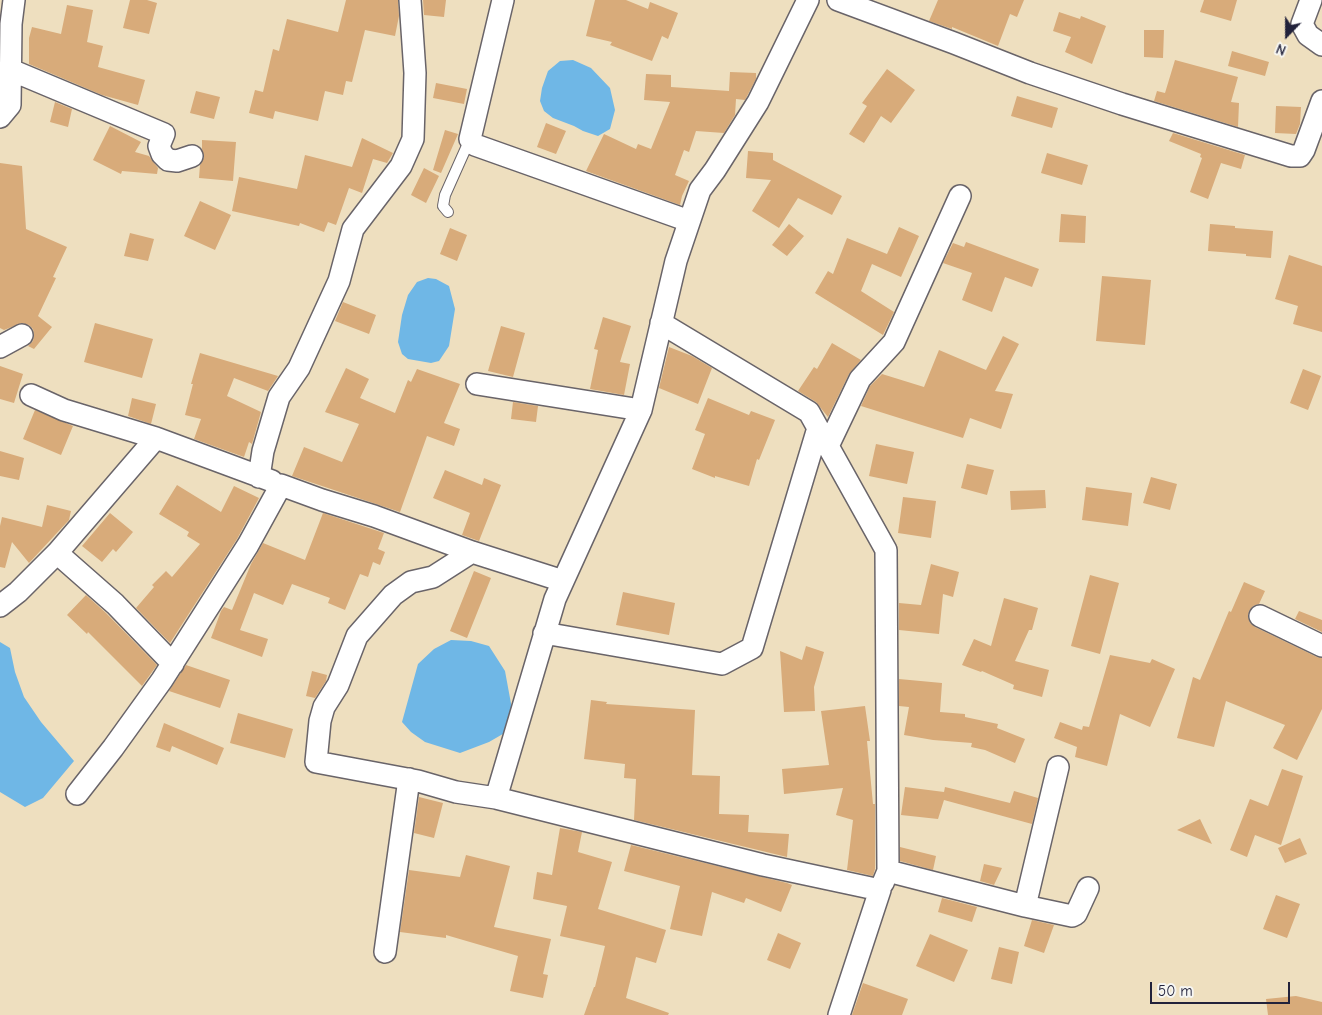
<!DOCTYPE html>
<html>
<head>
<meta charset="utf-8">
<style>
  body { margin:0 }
  #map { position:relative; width:1322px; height:1015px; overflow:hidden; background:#eedfbf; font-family:"Comic Neue",sans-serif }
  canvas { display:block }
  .north { position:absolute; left:1262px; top:10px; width:50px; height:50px; -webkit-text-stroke:4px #f6f6f2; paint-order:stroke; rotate:202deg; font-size:14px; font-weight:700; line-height:20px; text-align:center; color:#22223b }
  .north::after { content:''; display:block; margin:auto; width:18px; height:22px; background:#22223b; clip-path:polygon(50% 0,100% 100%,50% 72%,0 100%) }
  .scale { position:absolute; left:1150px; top:982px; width:140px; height:22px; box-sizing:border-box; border:2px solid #22223b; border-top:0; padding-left:6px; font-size:15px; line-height:18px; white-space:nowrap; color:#22223b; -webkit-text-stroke:4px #f6f6f2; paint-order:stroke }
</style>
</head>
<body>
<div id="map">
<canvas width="1322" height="1015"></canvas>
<div class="north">N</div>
<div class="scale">50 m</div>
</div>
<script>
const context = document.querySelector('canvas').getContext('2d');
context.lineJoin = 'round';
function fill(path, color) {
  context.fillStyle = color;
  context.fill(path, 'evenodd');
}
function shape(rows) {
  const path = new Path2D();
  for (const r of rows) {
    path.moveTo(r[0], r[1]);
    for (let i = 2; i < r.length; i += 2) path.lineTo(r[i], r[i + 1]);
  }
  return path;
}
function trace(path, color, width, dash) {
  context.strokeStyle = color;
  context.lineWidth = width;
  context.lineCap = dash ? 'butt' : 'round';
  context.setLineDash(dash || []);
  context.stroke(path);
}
fill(shape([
  [573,60,591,68,610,88,615,110,610,129,598,136,583,131,574,126,553,118,544,111,540,101,542,88,548,71,560,61],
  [428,278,436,279,449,286,455,309,449,346,439,361,431,363,408,359,402,354,398,342,402,315,408,295,417,282],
  [451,640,471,641,489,646,505,671,512,709,508,731,489,742,460,753,425,742,411,732,402,722,418,664,434,649],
  [0,642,10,648,15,672,24,697,41,722,74,761,43,798,25,807,0,792]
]), '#6fb7e6');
fill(shape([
  [130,0,147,0,157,3,149,34,123,28],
  [346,0,398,0,399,16,395,36,365,30,352,82,346,81,343,95,325,91,318,121,275,111,273,119,249,113,255,90,263,92,273,49,279,51,287,19,338,32],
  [423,0,446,0,444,17,424,15],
  [595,0,626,0,648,9,650,2,678,13,668,39,662,36,652,61,610,45,612,42,586,36],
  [938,0,1024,0,1017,17,1010,14,998,46,952,27,952,29,929,21],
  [1204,0,1237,0,1231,21,1200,12],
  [67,5,93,10,87,42,103,46,98,67,145,80,138,105,102,95,29,64,29,38,32,27,61,34],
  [1059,12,1080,19,1081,16,1106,26,1092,64,1065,52,1071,37,1053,31],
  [1144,30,1164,30,1163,58,1144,57],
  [1232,51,1269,62,1265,76,1228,66],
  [1175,60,1238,77,1231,102,1239,103,1238,127,1154,101,1157,91,1165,93],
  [887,69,915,90,891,123,881,116,864,143,849,134,867,106,862,103],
  [730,72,756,73,756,79,745,100,736,99,735,115,724,133,696,131,689,152,684,150,675,175,689,181,682,196,680,205,586,171,604,134,636,149,638,144,651,149,670,102,644,100,646,74,671,75,671,87,729,91],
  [436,83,467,89,464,104,433,98],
  [196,91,220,97,214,119,190,113],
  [1017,96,1058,108,1052,128,1011,116],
  [55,102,72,109,68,127,50,122],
  [1276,106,1301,107,1300,124,1296,134,1275,133],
  [546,123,566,131,556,154,537,147],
  [110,126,141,142,135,152,149,156,158,168,157,174,122,171,121,174,93,160],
  [445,130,458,134,441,173,433,170],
  [1173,133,1245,155,1241,169,1221,163,1208,199,1190,192,1202,158,1200,157,1201,154,1169,141],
  [362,138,393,153,387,163,373,159,362,193,349,188,336,225,328,222,324,232,300,223,299,226,232,211,239,177,297,189,305,155,352,167],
  [202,140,236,142,233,181,199,178,200,165,204,158,202,149],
  [748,151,773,153,773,160,842,196,832,215,798,198,779,228,752,211,771,180,746,178],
  [1047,153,1088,165,1082,185,1041,173],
  [0,163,22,166,26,229,67,247,53,277,56,278,38,316,52,327,34,349,28,346,33,341,34,335,33,329,29,325,22,323,4,330,0,328],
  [424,168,439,176,426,203,411,195],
  [200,201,231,215,215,250,184,236],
  [1061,214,1086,216,1085,243,1059,242],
  [789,224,804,236,787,256,772,245],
  [1210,224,1235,226,1235,228,1273,231,1271,258,1246,256,1246,254,1208,251],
  [899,227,919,236,901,277,872,264,861,291,894,312,883,335,815,293,828,271,833,274,847,238,887,254],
  [450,228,467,235,457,261,440,254],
  [130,233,154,239,148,261,124,256],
  [966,242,1039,269,1032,287,1005,277,992,312,962,300,972,273,943,263,953,243,964,247],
  [1289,255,1322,266,1322,332,1293,324,1298,306,1275,299],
  [1102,276,1151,280,1145,345,1096,341],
  [343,302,376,315,369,334,335,321],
  [603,317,631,326,620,362,630,364,624,395,590,389,598,350,594,349],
  [95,323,153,339,142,378,84,362],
  [501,326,525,333,513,377,488,371],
  [1003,336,1019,344,995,391,1013,394,1001,429,970,418,963,438,861,406,870,386,882,374,924,387,939,350,986,370],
  [832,343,861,360,849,374,828,417,816,402,798,391,814,367,817,369],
  [669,347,692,356,712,368,698,404,659,388],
  [200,353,278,376,268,391,234,378,227,396,261,412,252,444,249,442,244,457,194,439,201,419,185,415,193,384,191,384],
  [0,366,23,374,14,403,0,399],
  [346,368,369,379,360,398,395,413,408,380,411,382,417,369,460,384,444,423,460,429,454,446,427,436,400,512,292,476,304,447,342,462,359,424,325,412],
  [1303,369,1321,376,1308,410,1290,403],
  [132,398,156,404,151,424,128,416],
  [708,398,749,415,751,411,775,420,759,460,757,459,749,486,715,476,715,478,692,469,705,434,695,430],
  [513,402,538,406,536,422,511,419],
  [35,410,73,426,61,455,23,439],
  [876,444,914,452,907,484,869,476],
  [0,451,24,458,19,480,0,476],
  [967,464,994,470,987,495,961,488],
  [445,470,482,485,484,478,501,485,479,541,462,535,470,513,433,498],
  [1151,477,1177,484,1170,510,1143,503],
  [177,485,221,512,234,486,259,498,237,539,170,643,136,608,154,587,152,585,166,571,172,577,200,544,187,536,189,532,159,514],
  [1086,487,1132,493,1128,526,1082,520],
  [1045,490,1046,508,1011,510,1010,491],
  [903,497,936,501,931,538,898,533],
  [47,505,71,511,69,520,29,563,12,542,5,568,0,567,0,526,2,517,42,527],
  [110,513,133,532,116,552,113,549,102,562,82,546],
  [323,513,384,533,378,549,385,552,380,565,373,562,368,577,360,574,345,610,328,603,330,598,292,584,283,605,254,593,240,630,268,639,262,657,211,638,221,611,224,607,232,610,251,564,263,543,305,560],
  [931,564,959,572,953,597,943,594,939,634,899,630,899,603,921,605],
  [474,571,491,578,467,638,450,631],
  [1090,575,1119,583,1100,654,1071,646],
  [1244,582,1265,591,1259,604,1253,606,1249,611,1248,617,1250,623,1255,627,1317,657,1322,658,1322,709,1297,760,1273,748,1285,725,1226,701,1214,747,1177,738,1193,677,1200,680,1229,611,1231,612],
  [623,592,675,603,669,635,616,625],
  [86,595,106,613,157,665,142,686,88,632,87,634,67,615],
  [1004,598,1038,608,1032,630,1029,630,1015,661,1049,670,1042,697,1013,689,1014,685,982,671,981,672,962,665,974,639,991,646],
  [1299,611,1322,620,1322,632,1295,619],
  [806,646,824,652,814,687,815,711,784,712,780,651,802,660],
  [1110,655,1150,663,1152,659,1175,669,1150,727,1120,714,1107,766,1075,757,1077,747,1054,738,1060,722,1082,730,1083,726,1089,727],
  [186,665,230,680,220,708,169,691],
  [312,671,327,675,326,681,315,698,306,696],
  [899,679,942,683,940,712,965,714,965,717,998,724,997,728,1025,739,1015,763,985,750,971,747,972,743,933,740,904,735,909,707,899,706],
  [591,700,607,702,606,704,695,710,692,775,720,776,719,814,749,815,748,832,789,834,787,857,634,820,636,779,624,778,625,764,584,759],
  [865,706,870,741,867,741,873,804,875,804,875,869,873,876,847,870,853,820,836,815,843,788,784,794,782,769,829,765,821,711],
  [238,713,293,729,285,758,230,743],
  [164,723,224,748,217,765,172,746,170,752,156,747],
  [1282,769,1303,776,1281,845,1255,835,1247,857,1230,850,1250,799,1268,806],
  [905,787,944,792,945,787,1010,803,1014,791,1038,798,1032,824,944,800,938,819,901,815],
  [419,797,443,803,434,838,414,833],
  [1200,819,1212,844,1177,830],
  [560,828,582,832,578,852,612,862,598,909,666,930,656,963,636,957,626,998,669,1013,668,1015,584,1015,594,987,595,987,605,946,560,936,567,906,533,899,537,872,552,875],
  [1300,838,1307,854,1285,863,1278,848],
  [631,845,787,883,792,885,781,912,746,898,744,903,712,892,702,936,670,929,680,886,624,871],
  [900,847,936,856,933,870,900,861],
  [466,855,510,866,494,927,551,939,543,974,548,975,543,998,510,991,518,956,446,935,446,938,400,932,409,870,460,877],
  [984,864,1002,868,994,885,980,881],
  [1276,895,1300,904,1287,938,1263,929],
  [942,898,977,907,972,922,938,912],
  [1032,920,1054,925,1044,953,1024,946],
  [778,933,801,943,790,969,767,960],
  [930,934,968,950,954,982,916,966],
  [999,947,1019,952,1012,984,991,979],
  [863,983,908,999,902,1015,852,1015],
  [1296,996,1322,1002,1322,1015,1268,1015,1266,999]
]), '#d8ab7a');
const service = shape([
  [448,212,443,206,445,195,470,139]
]);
const minor = shape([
  [503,0,470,139,475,145,689,221],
  [838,0,954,43,1030,73,1122,104,1291,156,1300,156,1304,150,1322,101],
  [1311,0,1302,24,1308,35,1322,45],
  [11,70,164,134,159,146,162,154,168,160,177,161,192,156],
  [0,117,10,105,11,24,14,0],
  [661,323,809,412,886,550,888,871],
  [0,347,22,335],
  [477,384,641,410],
  [31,395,64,410,156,438,272,481],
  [828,446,860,379,894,342,960,196],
  [259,477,263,451,279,397,299,368,339,281,353,229,401,166,413,139,415,73,410,0],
  [472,552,433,577,411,582,393,595,357,636,338,685,324,707,320,721,316,762,418,781,456,792,496,798,763,865,880,890,839,1015],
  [57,553,115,604,173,664],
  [0,606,18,592,57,553,156,438],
  [1260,616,1322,646],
  [544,633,722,664,752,648,818,428],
  [77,794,113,748,162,680,248,545,281,485,322,500,374,516,472,552,563,581],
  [496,798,555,599,641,410,676,261,700,190,715,170,758,102,808,0],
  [883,883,888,871,1025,906,1058,767],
  [1025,906,1072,916,1076,914,1088,888],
  [385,952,409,779]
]);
trace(service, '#696469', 12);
trace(minor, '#696469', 24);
trace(service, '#fff', 10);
trace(minor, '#fff', 21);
</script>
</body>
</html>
